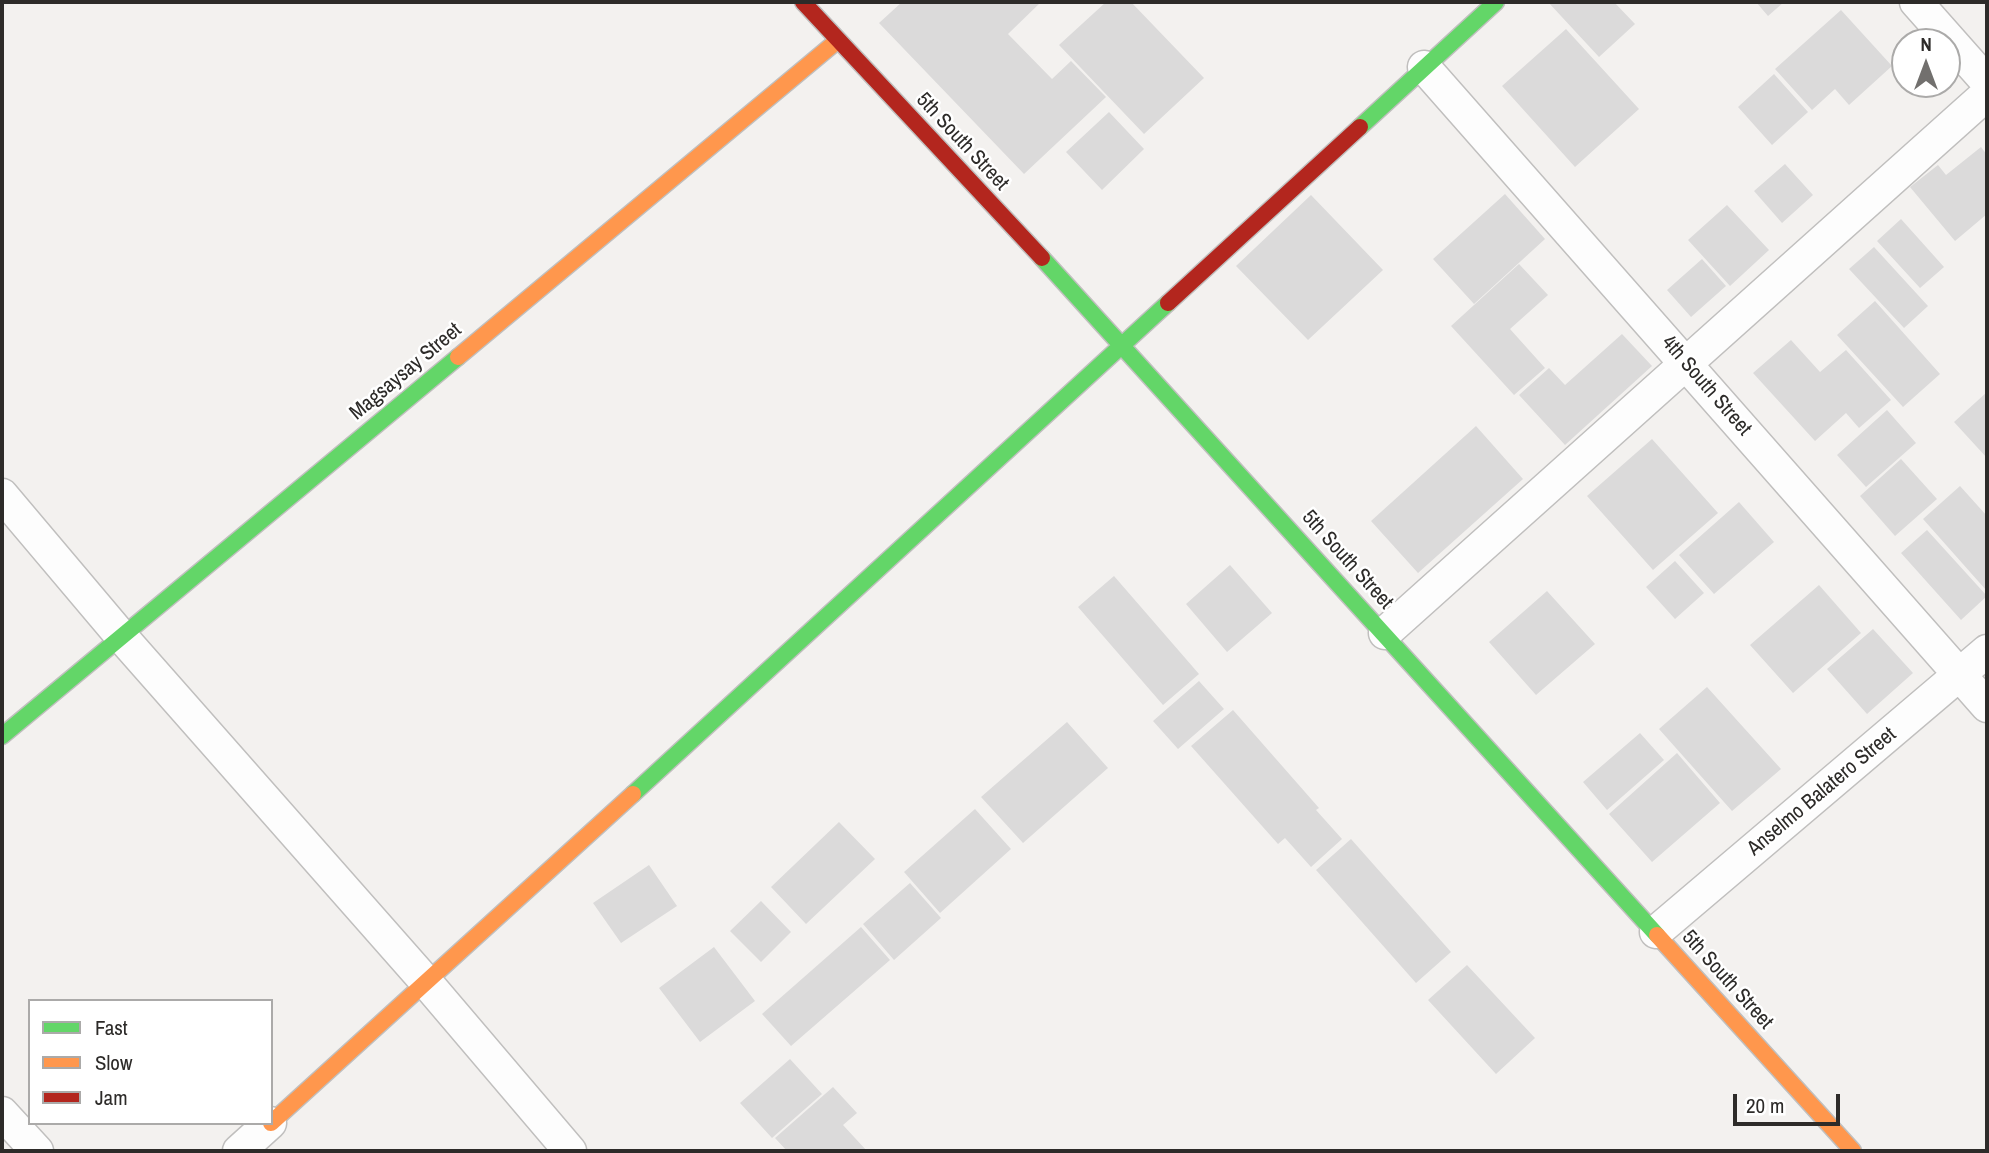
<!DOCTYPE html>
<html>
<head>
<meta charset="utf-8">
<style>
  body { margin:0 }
  #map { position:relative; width:1989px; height:1153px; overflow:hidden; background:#f3f1ef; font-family:"Archivo Narrow",sans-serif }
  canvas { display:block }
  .frame { position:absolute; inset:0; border:4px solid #2d2b29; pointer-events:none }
  .legend { position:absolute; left:28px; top:999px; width:245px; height:126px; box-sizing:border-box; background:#fff; border:2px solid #abaaa9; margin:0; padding:9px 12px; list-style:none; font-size:21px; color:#2d2b29 }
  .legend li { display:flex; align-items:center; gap:14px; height:35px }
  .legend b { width:35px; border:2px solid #abaaa9 }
  .north { position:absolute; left:1891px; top:28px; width:70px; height:70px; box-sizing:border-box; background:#fff; border:2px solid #abaaa9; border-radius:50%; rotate:0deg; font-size:19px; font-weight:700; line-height:28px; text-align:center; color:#2d2b29 }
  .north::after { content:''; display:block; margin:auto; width:24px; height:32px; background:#72706e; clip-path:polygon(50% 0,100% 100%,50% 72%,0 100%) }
  .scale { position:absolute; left:1733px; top:1094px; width:107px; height:32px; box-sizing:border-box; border:4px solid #2d2b29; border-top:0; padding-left:9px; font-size:21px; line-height:24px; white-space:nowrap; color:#2d2b29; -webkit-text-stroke:5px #fff; paint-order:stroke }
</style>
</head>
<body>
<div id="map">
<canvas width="1989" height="1153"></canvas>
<div class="frame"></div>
<ul class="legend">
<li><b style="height:9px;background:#63d668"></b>Fast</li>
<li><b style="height:9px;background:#ff974d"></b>Slow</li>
<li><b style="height:9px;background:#b3261e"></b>Jam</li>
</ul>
<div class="north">N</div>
<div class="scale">20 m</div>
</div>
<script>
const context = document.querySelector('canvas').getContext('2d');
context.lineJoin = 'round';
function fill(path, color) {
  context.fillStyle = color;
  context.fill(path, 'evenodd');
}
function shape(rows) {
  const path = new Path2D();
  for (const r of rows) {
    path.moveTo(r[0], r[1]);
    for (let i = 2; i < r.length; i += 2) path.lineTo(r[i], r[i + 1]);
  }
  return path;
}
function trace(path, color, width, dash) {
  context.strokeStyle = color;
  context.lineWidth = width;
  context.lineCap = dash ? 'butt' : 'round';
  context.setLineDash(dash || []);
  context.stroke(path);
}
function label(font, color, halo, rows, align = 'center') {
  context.font = font + ' "Archivo Narrow",sans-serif';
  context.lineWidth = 5;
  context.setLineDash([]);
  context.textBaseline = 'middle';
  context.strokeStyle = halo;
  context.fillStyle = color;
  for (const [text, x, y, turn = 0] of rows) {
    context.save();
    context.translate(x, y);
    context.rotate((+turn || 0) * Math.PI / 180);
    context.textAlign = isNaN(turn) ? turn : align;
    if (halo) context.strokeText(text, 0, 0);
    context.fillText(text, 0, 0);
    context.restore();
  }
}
fill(shape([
  [902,2,1041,2,1008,34,1052,79,1071,61,1106,97,1024,174,879,23],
  [1106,2,1131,2,1204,78,1144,134,1059,45],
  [1548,2,1614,2,1635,24,1599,57],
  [1756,2,1784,2,1768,16],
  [1841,10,1892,66,1849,105,1835,89,1812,110,1775,69],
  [1566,29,1639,109,1575,167,1502,86],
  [1774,74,1808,112,1772,145,1738,107],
  [1109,112,1144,149,1102,190,1066,152],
  [1981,147,1987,155,1987,214,1955,241,1910,187,1938,165,1946,175],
  [1785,164,1813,195,1782,223,1754,191],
  [1505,194,1545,239,1474,304,1433,259],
  [1311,195,1383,270,1308,340,1236,266],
  [1727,205,1769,250,1730,286,1688,240],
  [1901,219,1944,267,1920,288,1877,241],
  [1874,247,1928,306,1904,328,1849,269],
  [1702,259,1726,286,1691,317,1667,290],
  [1519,264,1548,295,1510,329,1545,368,1514,395,1451,326],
  [1875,301,1940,374,1903,407,1837,335],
  [1622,334,1652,366,1565,445,1519,395,1549,368,1565,385],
  [1791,340,1820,372,1846,350,1891,400,1859,428,1846,413,1815,441,1753,373],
  [1987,392,1987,458,1954,422],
  [1887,410,1916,443,1866,487,1837,455],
  [1476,426,1523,479,1418,573,1371,521],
  [1652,439,1718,513,1653,570,1587,496],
  [1901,459,1937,499,1895,536,1860,496],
  [1960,486,1987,516,1986,590,1923,519],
  [1739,502,1774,542,1714,594,1679,555],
  [1927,530,1987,596,1961,620,1901,553],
  [1675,561,1704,593,1675,619,1646,587],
  [1230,565,1272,613,1227,652,1186,604],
  [1114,576,1199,674,1163,705,1078,607],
  [1819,585,1861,633,1793,693,1750,645],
  [1547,591,1595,644,1536,695,1489,642],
  [1873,629,1913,673,1867,714,1827,669],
  [1199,681,1224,709,1178,749,1153,721],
  [1707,687,1781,769,1732,811,1659,729],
  [1233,710,1319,808,1316,810,1342,839,1311,867,1285,838,1278,844,1191,746],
  [1067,722,1108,768,1023,843,981,797],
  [1640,733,1664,760,1607,810,1583,782],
  [1677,753,1720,803,1652,862,1609,814],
  [975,809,1011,849,940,913,904,872],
  [839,822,875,859,806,924,771,887],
  [1351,839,1451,952,1416,983,1316,870],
  [649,865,677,906,621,943,593,903],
  [910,883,941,918,894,960,863,924],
  [761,901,791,932,761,962,730,931],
  [861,927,890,960,791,1046,762,1014],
  [714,947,755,1001,700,1042,659,988],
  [1467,965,1535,1038,1496,1074,1428,1000],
  [790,1059,822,1094,772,1138,740,1103],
  [833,1087,857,1113,843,1125,867,1151,787,1151,775,1138]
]), '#dbdada');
const street = shape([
  [1916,2,1987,82],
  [1424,67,1987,706],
  [2,495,121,636,427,983,570,1151],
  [1385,633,1987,94],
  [1656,932,1987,651],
  [2,1113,37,1151],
  [239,1151,270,1123]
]);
const fast = shape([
  [1360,127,1496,2],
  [1042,258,1657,935],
  [2,736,458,357],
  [633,794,1168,303]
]);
const slow = shape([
  [458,357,837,41],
  [1657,935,1853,1151],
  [271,1123,633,794]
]);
const jam = shape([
  [803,2,1042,258],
  [1168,303,1360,127]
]);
trace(street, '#c0bfbe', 35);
trace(fast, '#c0bfbe', 19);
trace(slow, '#c0bfbe', 19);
trace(jam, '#c0bfbe', 19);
trace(street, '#fdfdfd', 32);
trace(fast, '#63d668', 16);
trace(slow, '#ff974d', 16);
trace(jam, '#b3261e', 16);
label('21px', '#2d2b29', '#fff', [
  ["5th South Street",962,142,47],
  ["Magsaysay Street",406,372,-40],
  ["4th South Street",1706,386,49],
  ["5th South Street",1347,560,48],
  ["Anselmo Balatero Street",1822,792,-40],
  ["5th South Street",1727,980,48]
]);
</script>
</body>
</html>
